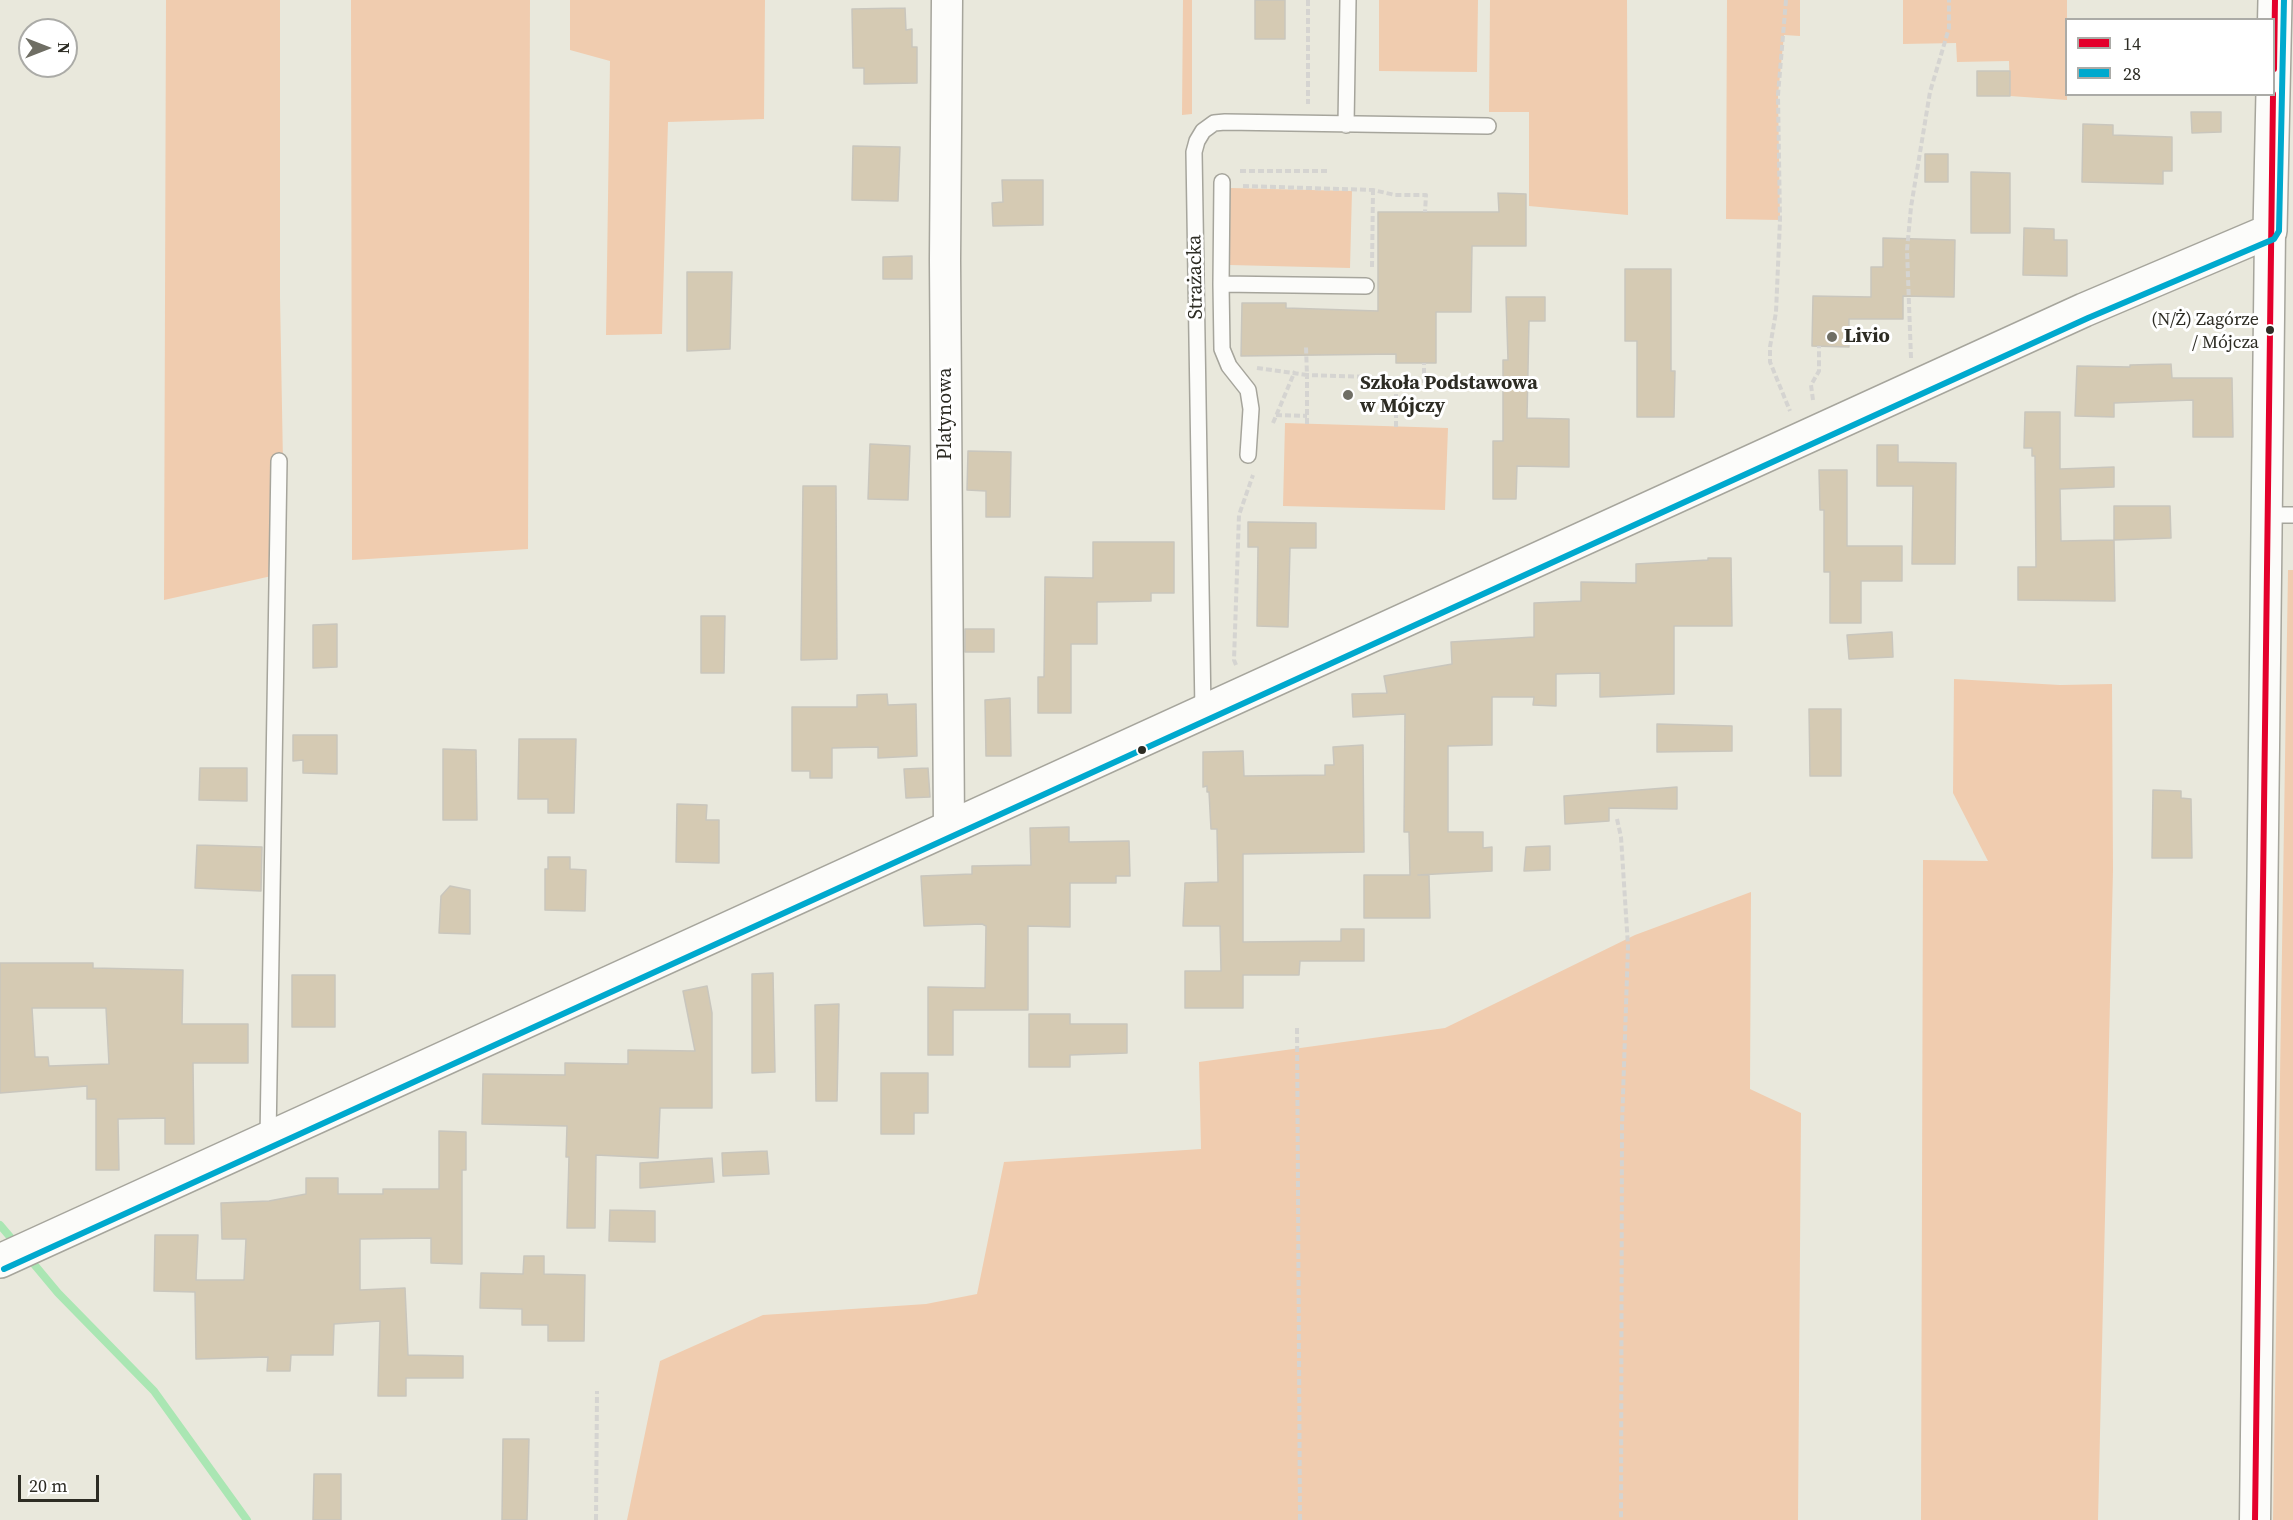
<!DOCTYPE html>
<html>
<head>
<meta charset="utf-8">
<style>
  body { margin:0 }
  #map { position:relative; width:2293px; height:1520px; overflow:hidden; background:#e9e8dc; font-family:"Source Serif 4",serif }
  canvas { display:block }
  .legend { position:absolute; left:2065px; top:18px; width:210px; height:78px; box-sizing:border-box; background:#fff; border:2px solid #ababa7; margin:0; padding:8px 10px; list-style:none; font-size:18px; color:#2d2c24 }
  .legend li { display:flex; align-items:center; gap:12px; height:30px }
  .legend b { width:30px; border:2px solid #ababa7 }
  .north { position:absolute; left:18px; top:18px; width:60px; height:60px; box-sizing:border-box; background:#fff; border:2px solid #ababa7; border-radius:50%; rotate:90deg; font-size:16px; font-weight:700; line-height:24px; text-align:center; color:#2d2c24 }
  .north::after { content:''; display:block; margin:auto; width:21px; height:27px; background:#6f6e64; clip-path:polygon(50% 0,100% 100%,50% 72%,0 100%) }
  .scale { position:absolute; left:18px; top:1475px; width:81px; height:27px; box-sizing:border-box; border:3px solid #2d2c24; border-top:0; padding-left:8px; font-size:18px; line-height:21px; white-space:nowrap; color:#2d2c24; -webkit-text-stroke:4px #fff; paint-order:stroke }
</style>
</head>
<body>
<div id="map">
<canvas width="2293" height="1520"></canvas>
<ul class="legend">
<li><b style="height:8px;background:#e4002b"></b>14</li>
<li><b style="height:8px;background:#00a9ce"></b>28</li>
</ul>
<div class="north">N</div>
<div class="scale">20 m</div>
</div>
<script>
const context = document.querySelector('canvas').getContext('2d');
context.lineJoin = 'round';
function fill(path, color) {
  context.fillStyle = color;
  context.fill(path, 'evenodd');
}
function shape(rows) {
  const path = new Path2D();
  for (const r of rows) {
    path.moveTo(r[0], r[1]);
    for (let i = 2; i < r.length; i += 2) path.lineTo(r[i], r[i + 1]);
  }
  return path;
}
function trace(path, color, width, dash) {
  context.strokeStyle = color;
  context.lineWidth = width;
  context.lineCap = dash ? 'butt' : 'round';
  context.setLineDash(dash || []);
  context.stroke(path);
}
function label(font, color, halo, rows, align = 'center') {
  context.font = font + ' "Source Serif 4",serif';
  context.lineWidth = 6;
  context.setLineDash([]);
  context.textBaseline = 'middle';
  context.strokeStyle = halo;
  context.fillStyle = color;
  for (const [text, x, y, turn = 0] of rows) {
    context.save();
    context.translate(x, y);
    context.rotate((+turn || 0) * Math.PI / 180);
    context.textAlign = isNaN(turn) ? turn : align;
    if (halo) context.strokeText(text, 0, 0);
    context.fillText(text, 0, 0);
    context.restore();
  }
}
fill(shape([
  [166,0,280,0,280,298,285,573,164,600],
  [351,0,530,0,528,549,352,560],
  [570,0,765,0,764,119,668,122,662,334,606,335,610,61,570,50],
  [1183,0,1192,0,1192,114,1182,115],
  [1379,0,1478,0,1477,72,1379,71],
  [1490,0,1627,0,1628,215,1529,206,1529,112,1489,112],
  [1727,0,1800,0,1800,36,1784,35,1778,95,1780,220,1726,219],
  [1903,0,2067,0,2067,100,2010,96,2009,61,1957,62,1956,43,1903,44],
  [1230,188,1352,191,1350,268,1230,265],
  [1285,423,1448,428,1445,510,1283,506],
  [2288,570,2293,570,2293,1520,2273,1520],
  [1954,679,2060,685,2112,684,2113,870,2098,1520,1921,1520,1923,860,1988,861,1953,793],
  [1751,892,1750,1089,1801,1113,1798,1520,627,1520,660,1361,763,1315,926,1304,977,1294,1004,1162,1201,1149,1199,1062,1445,1028,1635,935]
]), '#f0ccaf');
trace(shape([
  [0,1225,17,1245],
  [28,1257,58,1293,154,1391,247,1520]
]), '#aae6b3', 8);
const building = shape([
  [1255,0,1285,0,1285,39,1255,39,1255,0],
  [905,8,906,30,912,29,912,47,917,47,917,83,864,84,864,68,853,68,852,9,905,8],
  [1977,71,2010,71,2010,96,1977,96,1977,71],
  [2191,112,2221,112,2221,132,2192,133,2191,112],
  [2083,124,2113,125,2113,135,2172,137,2172,171,2163,171,2163,184,2082,182,2083,124],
  [853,146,900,147,898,201,852,200,853,146],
  [1925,154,1948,154,1948,182,1925,182,1925,154],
  [1971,172,2010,173,2010,233,1971,233,1971,172],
  [1002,180,1043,180,1043,225,993,226,992,203,1003,202,1002,180],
  [1498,193,1526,194,1526,246,1472,246,1471,312,1436,312,1436,363,1396,363,1396,354,1241,356,1242,303,1286,303,1286,308,1378,311,1378,212,1499,212,1498,193],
  [2024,228,2054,229,2054,240,2067,240,2067,276,2023,275,2024,228],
  [1883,238,1955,240,1954,297,1903,296,1903,319,1849,319,1849,347,1812,346,1813,296,1871,297,1871,267,1883,267,1883,238],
  [912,256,912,279,883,279,883,257,912,256],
  [1625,269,1671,269,1671,371,1675,371,1674,417,1637,417,1637,341,1625,341,1625,269],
  [687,272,732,272,730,349,687,351,687,272],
  [1506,297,1545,297,1545,321,1529,321,1527,418,1569,419,1569,467,1517,466,1516,499,1493,499,1493,441,1503,441,1503,360,1508,360,1506,297],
  [2171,364,2172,378,2232,378,2233,437,2193,437,2193,400,2114,403,2114,417,2075,416,2077,366,2130,367,2130,365,2171,364],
  [2025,412,2060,412,2060,469,2114,467,2114,487,2060,489,2061,541,2114,540,2115,601,2018,600,2018,567,2036,567,2035,456,2032,456,2032,448,2024,448,2025,412],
  [870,444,910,446,908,500,868,499,870,444],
  [1877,445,1898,445,1898,462,1956,463,1955,564,1912,564,1913,486,1877,486,1877,445],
  [968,451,1011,452,1010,517,986,517,986,491,967,490,968,451],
  [1819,470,1847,470,1847,546,1902,546,1902,581,1861,581,1861,623,1830,623,1830,572,1824,572,1824,510,1820,510,1819,470],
  [803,486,836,486,837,659,801,660,803,486],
  [2114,506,2170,506,2171,538,2114,540,2114,506],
  [1248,522,1316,523,1316,548,1290,548,1288,627,1257,626,1258,547,1248,547,1248,522],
  [1093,542,1174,542,1174,593,1151,593,1151,601,1097,602,1097,644,1071,644,1071,713,1038,713,1038,677,1044,677,1045,577,1093,578,1093,542],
  [1708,558,1731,558,1732,626,1674,626,1674,694,1600,697,1600,673,1556,674,1556,706,1533,705,1534,697,1492,697,1492,745,1448,746,1448,832,1483,832,1483,848,1492,847,1492,871,1418,875,1429,875,1430,918,1364,918,1364,875,1410,875,1409,832,1404,832,1405,714,1353,717,1352,694,1387,693,1384,676,1452,664,1451,642,1534,637,1534,603,1581,601,1581,582,1636,583,1636,564,1708,560,1708,558],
  [701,616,725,616,724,673,701,673,701,616],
  [337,624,337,667,313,668,313,625,337,624],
  [965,629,994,629,994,652,965,652,965,629],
  [1892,632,1893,657,1849,659,1847,635,1892,632],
  [887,694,888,705,916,704,917,756,878,758,878,747,832,748,832,778,810,778,810,771,792,771,792,707,857,707,857,695,887,694],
  [1010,698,1011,756,986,756,985,700,1010,698],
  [1809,709,1841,709,1841,776,1810,776,1809,709],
  [1657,724,1732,726,1732,751,1657,752,1657,724],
  [293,735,337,735,337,774,303,773,303,760,293,761,293,735],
  [519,739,576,739,574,813,548,813,548,799,518,799,519,739],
  [1363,745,1364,852,1243,854,1243,942,1341,941,1341,929,1364,929,1364,961,1300,961,1299,975,1243,975,1243,1008,1185,1008,1185,971,1221,971,1220,926,1183,926,1185,883,1218,882,1217,829,1211,829,1209,792,1207,792,1207,786,1203,787,1203,752,1243,751,1244,776,1325,775,1325,765,1334,765,1333,747,1363,745],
  [443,749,476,750,477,820,443,820,443,749],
  [200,768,247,768,247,801,199,800,200,768],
  [928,768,930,797,906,798,904,769,928,768],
  [1677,787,1677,809,1609,808,1609,821,1565,824,1564,796,1677,787],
  [2153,790,2181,791,2181,798,2191,799,2192,858,2152,858,2153,790],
  [677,804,707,805,706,820,719,820,719,863,676,862,677,804],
  [1069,827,1069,842,1129,841,1130,876,1116,876,1116,883,1070,883,1070,927,1028,926,1028,1010,953,1010,953,1055,928,1055,928,987,985,988,986,926,982,924,924,926,921,876,972,874,972,866,1031,865,1030,828,1069,827],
  [197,845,262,847,261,891,195,888,197,845],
  [1550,846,1550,870,1524,871,1526,847,1550,846],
  [548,857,570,857,570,869,586,870,585,911,545,910,545,869,548,869,548,857],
  [450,886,470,890,470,934,439,933,441,896,450,886],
  [0,963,93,963,93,968,183,970,182,1024,248,1024,248,1063,193,1063,194,1144,165,1144,165,1118,118,1119,119,1170,96,1170,96,1099,87,1099,87,1086,0,1093,0,963],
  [32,1008,106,1008,109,1064,49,1066,48,1057,35,1057,32,1008],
  [773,973,775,1072,752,1073,752,974,773,973],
  [292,975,335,975,335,1027,292,1027,292,975],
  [707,986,712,1013,712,1108,660,1108,658,1158,596,1155,595,1228,567,1228,569,1157,566,1157,567,1126,482,1124,483,1074,565,1075,565,1063,628,1064,628,1050,695,1051,683,991,707,986],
  [839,1004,837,1101,816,1101,815,1005,839,1004],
  [1029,1014,1070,1014,1070,1024,1127,1024,1127,1053,1070,1055,1070,1067,1029,1067,1029,1014],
  [881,1073,928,1073,928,1113,914,1113,914,1134,881,1134,881,1073],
  [439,1131,466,1132,466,1170,462,1170,462,1264,431,1263,431,1238,360,1239,360,1290,405,1288,408,1355,463,1356,463,1378,406,1378,406,1396,378,1396,380,1321,334,1324,333,1355,291,1355,290,1371,267,1371,268,1357,196,1359,195,1292,154,1291,155,1235,198,1235,196,1280,244,1280,246,1239,222,1239,221,1203,269,1201,306,1194,306,1178,338,1178,338,1194,383,1194,383,1189,439,1189,439,1131],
  [767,1151,769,1174,723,1176,722,1153,767,1151],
  [712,1158,714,1182,640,1188,640,1163,712,1158],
  [610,1210,655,1211,655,1242,609,1241,610,1210],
  [524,1256,544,1256,544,1274,585,1275,584,1341,548,1341,548,1325,522,1325,522,1309,480,1308,481,1273,523,1274,524,1256],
  [503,1439,529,1439,527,1520,502,1520,503,1439],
  [314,1474,341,1474,341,1520,313,1520,314,1474]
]);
fill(building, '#d5cab3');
trace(building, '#c9c6bd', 1.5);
const lane = shape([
  [1346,125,1348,0],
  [1222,182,1221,284,1366,286],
  [1221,284,1222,349,1229,366,1248,390,1251,409,1248,455],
  [2266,515,2293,515],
  [1203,712,1194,152,1197,141,1203,131,1214,123,1225,122,1488,126],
  [268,1138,279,461]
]);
const street = shape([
  [947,0,945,260,949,827],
  [2255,1520,2270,231]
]);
const secondary = shape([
  [0,1261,2084,310,2270,231,2275,0]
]);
trace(lane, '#a6a59c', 18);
trace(street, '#a6a59c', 33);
trace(secondary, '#a6a59c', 36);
trace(shape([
  [1308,0,1308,104],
  [1786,0,1778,95,1780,220,1776,312,1770,347,1770,362,1790,411],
  [1240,171,1329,171],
  [1243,186,1373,190,1395,195,1426,195,1425,212],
  [1372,267,1373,190],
  [1911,358,1907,250,1911,207,1930,92,1949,28,1949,0],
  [1257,368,1307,375,1306,347],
  [1813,400,1811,385,1819,371,1819,346],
  [1276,415,1307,416],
  [1273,423,1295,371],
  [1307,424,1307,375,1371,377,1396,388],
  [1396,427,1396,388,1424,388,1424,363],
  [1236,665,1234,660,1239,515,1253,475],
  [1617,819,1621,837,1628,946,1622,1125,1621,1520],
  [1297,1028,1300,1520],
  [596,1520,597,1391]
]), '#d5d4d1', 4, [6, 3]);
trace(lane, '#fcfcfa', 15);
trace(street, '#fcfcfa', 30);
trace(secondary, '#fcfcfa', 33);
trace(shape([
  [2274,69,2275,0],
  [2255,1520,2273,94]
]), '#e4002b', 6);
trace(shape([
  [4,1269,2088,318,2274,239,2279,231,2284,0]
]), '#00a9ce', 6);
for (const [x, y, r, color] of [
  [2270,330,5,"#2d2c24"],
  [1832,337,6,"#6f6e64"],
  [1348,395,6,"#6f6e64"],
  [1142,750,5,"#2d2c24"]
]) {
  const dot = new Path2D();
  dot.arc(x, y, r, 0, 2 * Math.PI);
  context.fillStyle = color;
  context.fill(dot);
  trace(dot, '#fff', 2);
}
label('18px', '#2d2c24', '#fff', [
  ["(N/Ż) Zagórze",2259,320],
  ["/ Mójcza",2259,343]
], 'right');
label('20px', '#2d2c24', '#fff', [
  ["Strażacka",1196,277,-91],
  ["Platynowa",946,414,-90]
]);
label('bold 20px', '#2d2c24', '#fff', [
  ["Livio",1844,337],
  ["Szkoła Podstawowa",1360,384],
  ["w Mójczy",1360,407]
], 'left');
</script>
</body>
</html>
